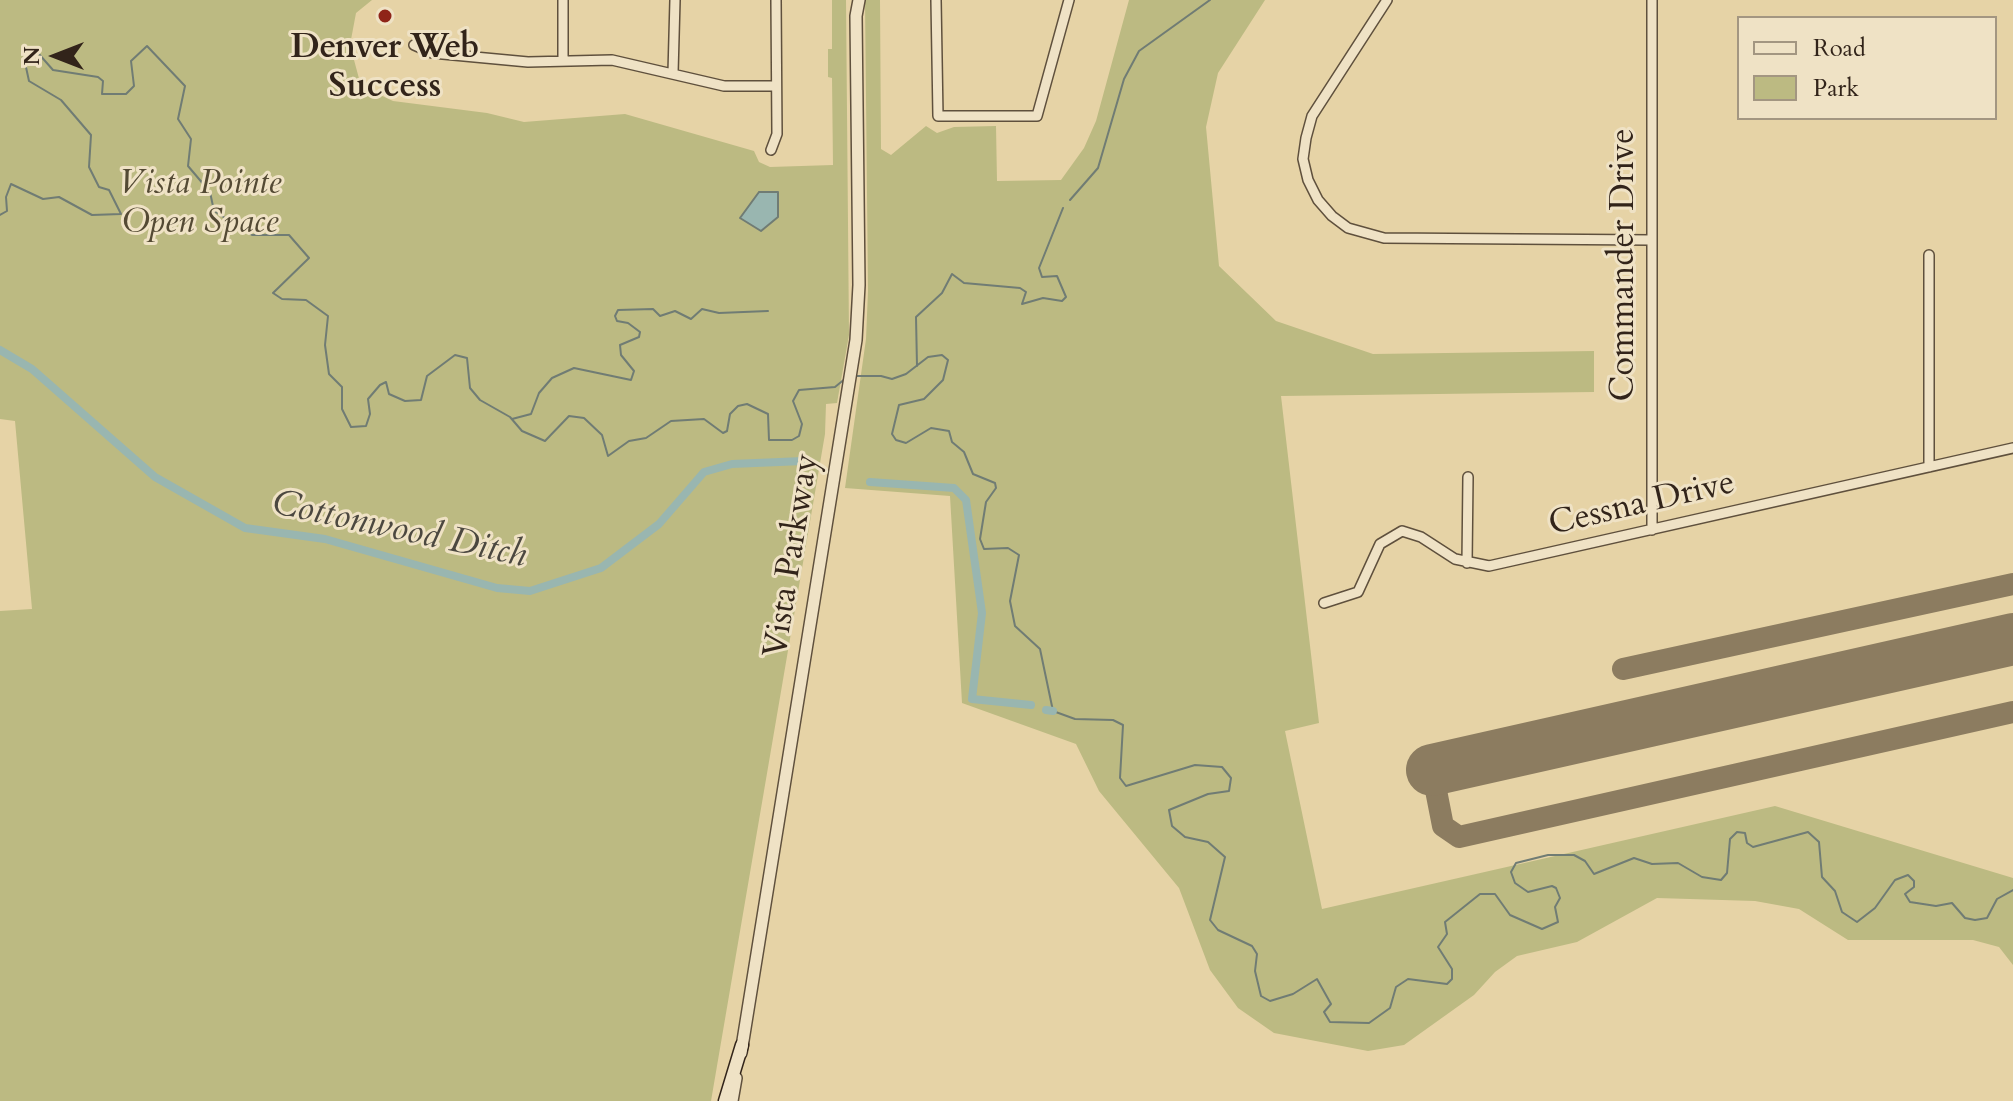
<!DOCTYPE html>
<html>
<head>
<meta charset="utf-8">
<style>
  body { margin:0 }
  #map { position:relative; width:2013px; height:1101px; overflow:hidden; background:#e6d3a6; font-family:Cardo,serif }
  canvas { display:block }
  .legend { position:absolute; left:1737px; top:16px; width:260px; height:104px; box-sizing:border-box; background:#efe2c5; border:2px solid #a39681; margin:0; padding:10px 14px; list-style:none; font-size:24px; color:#32241a }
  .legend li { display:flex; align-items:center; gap:16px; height:40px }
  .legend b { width:40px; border:2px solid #a39681 }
  .north { position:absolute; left:16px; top:16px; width:80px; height:80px; -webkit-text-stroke:6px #efe2c5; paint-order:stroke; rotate:270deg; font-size:22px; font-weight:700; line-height:32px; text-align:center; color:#32241a }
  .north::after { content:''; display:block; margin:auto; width:28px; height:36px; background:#32241a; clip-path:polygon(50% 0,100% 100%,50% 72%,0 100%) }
</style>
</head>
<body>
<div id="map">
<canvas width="2013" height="1101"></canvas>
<ul class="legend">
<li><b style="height:10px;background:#efe2c5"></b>Road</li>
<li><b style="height:22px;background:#bcba82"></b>Park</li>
</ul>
<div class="north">N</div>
</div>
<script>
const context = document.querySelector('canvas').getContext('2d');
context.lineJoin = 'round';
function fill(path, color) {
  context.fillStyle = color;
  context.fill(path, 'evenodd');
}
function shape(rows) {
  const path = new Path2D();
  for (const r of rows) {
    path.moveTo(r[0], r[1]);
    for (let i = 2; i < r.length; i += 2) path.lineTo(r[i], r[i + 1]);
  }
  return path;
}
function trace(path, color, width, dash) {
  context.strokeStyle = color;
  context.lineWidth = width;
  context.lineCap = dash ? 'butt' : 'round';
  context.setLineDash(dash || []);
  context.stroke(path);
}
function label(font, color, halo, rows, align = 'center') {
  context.font = font + ' Cardo,serif';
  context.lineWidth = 6;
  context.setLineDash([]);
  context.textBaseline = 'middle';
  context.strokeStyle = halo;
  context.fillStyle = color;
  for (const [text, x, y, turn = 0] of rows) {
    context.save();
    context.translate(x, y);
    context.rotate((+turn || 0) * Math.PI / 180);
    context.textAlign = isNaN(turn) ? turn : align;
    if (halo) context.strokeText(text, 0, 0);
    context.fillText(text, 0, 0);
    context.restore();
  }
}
fill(shape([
  [0,0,372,0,356,13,350,45,361,86,393,101,487,113,524,122,625,114,754,151,759,162,770,167,833,165,832,78,828,77,828,49,832,49,832,0,846,0,849,335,837,403,826,404,825,434,711,1101,0,1101,0,611,32,609,15,421,0,419],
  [865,0,880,0,881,149,891,155,926,126,937,133,954,127,996,126,997,181,1061,180,1084,148,1096,121,1129,0,1265,0,1218,73,1206,127,1219,266,1276,321,1373,354,1594,351,1594,392,1281,396,1319,723,1285,731,1322,909,1775,806,2013,878,2013,965,1999,947,1973,940,1848,940,1799,909,1755,901,1657,898,1577,942,1517,956,1495,972,1474,995,1404,1045,1368,1051,1274,1033,1238,1008,1210,970,1179,888,1099,791,1076,744,962,703,950,496,845,488,866,339,868,291]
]), '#bcba82');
const water = shape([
  [759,192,778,192,778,217,761,231,740,218,759,192]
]);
fill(water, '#99b6b0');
trace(water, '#707c74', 2);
trace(shape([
  [1070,200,1098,168,1124,79,1139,51,1210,0],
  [0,215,7,211,6,197,11,184,43,199,59,197,92,215,121,214,109,190,99,187,89,167,91,135,61,100,29,81,24,58,38,53,53,70,98,77,103,81,102,94,126,94,134,86,131,61,147,46,185,86,178,119,191,139,188,166,210,192,214,211,252,235,289,235,309,258,273,293,282,299,306,300,328,316,325,345,329,374,342,387,342,409,351,427,366,426,370,414,368,399,380,385,386,382,389,394,405,401,421,400,427,376,455,355,467,358,470,388,480,400,510,417,522,431,545,441,569,416,584,418,602,435,608,456,629,441,646,438,671,421,704,419,723,433,727,431,730,414,738,406,747,404,768,414,769,440,792,440,799,436,802,424,793,401,799,390,835,387,846,378],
  [917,366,916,317,942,293,952,274,964,283,1020,288,1026,292,1022,304,1043,298,1062,301,1066,297,1057,276,1042,277,1039,268,1063,208],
  [857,376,881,376,892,379,906,374,928,357,942,355,948,360,943,380,924,399,899,405,892,434,896,440,906,443,931,428,949,431,952,442,964,452,973,474,995,483,996,488,986,502,980,539,984,549,1008,548,1019,555,1010,601,1015,626,1040,649,1053,711,1075,719,1113,720,1123,725,1120,778,1126,786,1195,765,1222,767,1231,778,1229,791,1208,794,1169,810,1172,826,1185,837,1208,842,1225,857,1210,920,1218,930,1252,946,1257,954,1255,971,1261,996,1270,1001,1293,994,1317,979,1331,1004,1324,1012,1330,1022,1369,1023,1390,1008,1396,987,1408,979,1447,984,1452,979,1452,969,1438,947,1447,934,1445,922,1480,894,1495,894,1510,915,1542,929,1558,922,1555,907,1560,898,1556,888,1552,886,1528,892,1515,883,1511,872,1516,863,1548,855,1574,855,1585,861,1594,874,1634,858,1652,864,1678,863,1702,877,1721,880,1727,873,1730,839,1737,832,1745,833,1747,843,1753,847,1808,832,1819,842,1822,877,1835,891,1842,912,1857,922,1875,908,1895,880,1908,875,1914,881,1914,887,1905,894,1910,902,1936,906,1952,903,1965,918,1975,920,1987,918,1997,899,2013,890],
  [512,419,531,414,539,393,552,378,574,368,631,380,634,371,621,355,620,345,639,337,640,332,628,323,617,321,615,316,618,310,653,309,660,316,675,311,691,319,702,309,719,313,768,311]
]), '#707c74', 2);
trace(shape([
  [0,350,32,369,155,477,245,528,325,539,497,588,530,591,601,568,659,524,704,472,732,464,803,461],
  [870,482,954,488,966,500,982,613,972,699,1031,705],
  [1046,710,1053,711]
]), '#99b6b0', 8);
trace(shape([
  [1623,669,2013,584],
  [1432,770,1443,826,1459,837,2013,712]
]), '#8c7c60', 22);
trace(shape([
  [1432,770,2013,639]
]), '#8c7c60', 52);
const minor = shape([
  [563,0,563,61],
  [936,0,938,116,1037,116,1069,0],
  [1387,0,1312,116,1306,138,1303,159,1308,180,1318,200,1332,216,1348,228,1384,238,1651,240],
  [414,45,432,53,528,62,612,60,724,86,776,86],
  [673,73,675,0],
  [771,150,777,134,776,0],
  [1929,255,1929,467],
  [1652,530,1652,0],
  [1467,563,1468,477],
  [1324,603,1358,592,1380,544,1402,531,1421,537,1455,559,1489,566,2013,448]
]);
const tertiary = shape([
  [741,1053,856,340,859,285,856,16,859,0],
  [732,1101,736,1078]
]);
const secondary = shape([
  [725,1101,742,1045]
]);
trace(minor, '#5f503d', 12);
trace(tertiary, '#5f503d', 14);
trace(secondary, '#32241a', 15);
trace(minor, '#efe2c5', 9);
trace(tertiary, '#efe2c5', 11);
trace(secondary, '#efe2c5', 12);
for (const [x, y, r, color] of [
  [385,16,8,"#8f2418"]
]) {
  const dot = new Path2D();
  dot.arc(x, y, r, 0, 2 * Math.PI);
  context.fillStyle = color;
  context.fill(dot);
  trace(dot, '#efe2c5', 3);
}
label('bold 34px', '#32241a', '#efe2c5', [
  ["Denver Web",385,49],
  ["Success",385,88]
]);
label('italic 34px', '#544a34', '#efe2c5', [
  ["Vista Pointe",200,185],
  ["Open Space",200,224]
]);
label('34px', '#32241a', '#efe2c5', [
  ["Commander Drive",1625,265,-90],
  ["Cessna Drive",1642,505,-13],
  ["Vista Parkway",793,556,-81]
]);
label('italic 36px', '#4c4840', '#efe2c5', [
  ["Cottonwood Ditch",399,531,12]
]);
</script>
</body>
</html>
